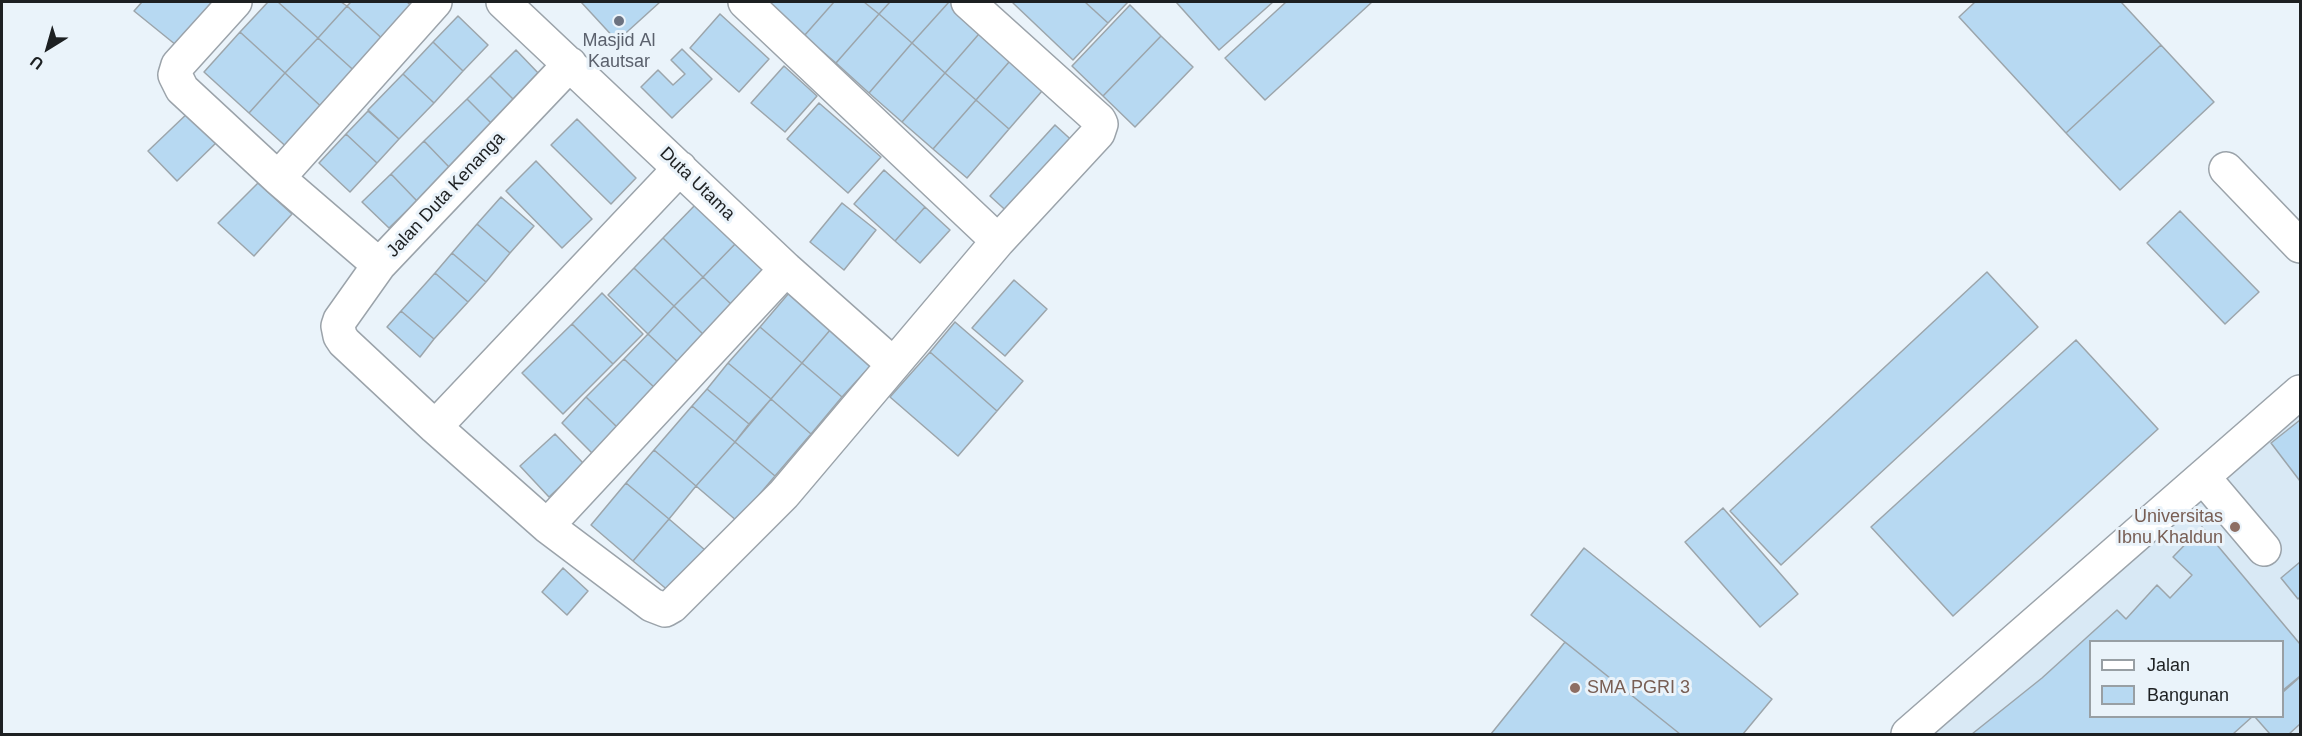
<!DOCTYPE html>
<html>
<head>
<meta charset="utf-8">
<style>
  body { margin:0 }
  #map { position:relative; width:2302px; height:736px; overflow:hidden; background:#eaf3fa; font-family:Arial,sans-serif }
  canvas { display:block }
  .frame { position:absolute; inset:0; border:3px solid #1d2022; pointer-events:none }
  .legend { position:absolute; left:2089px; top:640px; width:195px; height:78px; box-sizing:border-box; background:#eaf3fa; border:2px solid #989fa4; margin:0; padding:8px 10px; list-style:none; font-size:18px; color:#1d2022 }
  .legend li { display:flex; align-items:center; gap:12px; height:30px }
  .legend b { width:30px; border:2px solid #989fa4 }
  .north { position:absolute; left:18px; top:18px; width:60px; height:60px; -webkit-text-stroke:4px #eaf3fa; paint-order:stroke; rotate:217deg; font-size:16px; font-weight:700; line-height:24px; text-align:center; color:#1d2022 }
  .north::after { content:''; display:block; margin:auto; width:21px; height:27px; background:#1d2022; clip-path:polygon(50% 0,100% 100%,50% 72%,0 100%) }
</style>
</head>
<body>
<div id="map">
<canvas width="2302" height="736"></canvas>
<div class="frame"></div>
<ul class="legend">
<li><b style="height:8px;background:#fff"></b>Jalan</li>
<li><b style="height:16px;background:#b7d9f2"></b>Bangunan</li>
</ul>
<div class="north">U</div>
</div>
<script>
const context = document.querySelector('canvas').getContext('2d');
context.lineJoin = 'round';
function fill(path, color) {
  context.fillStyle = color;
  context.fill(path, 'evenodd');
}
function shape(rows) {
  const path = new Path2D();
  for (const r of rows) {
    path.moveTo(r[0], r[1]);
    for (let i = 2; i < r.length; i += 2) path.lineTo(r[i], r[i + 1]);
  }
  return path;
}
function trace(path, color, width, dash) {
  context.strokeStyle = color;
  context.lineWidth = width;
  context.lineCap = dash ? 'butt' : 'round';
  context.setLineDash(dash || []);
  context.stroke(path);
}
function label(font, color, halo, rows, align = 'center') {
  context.font = font + ' Arial,sans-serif';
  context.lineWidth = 6;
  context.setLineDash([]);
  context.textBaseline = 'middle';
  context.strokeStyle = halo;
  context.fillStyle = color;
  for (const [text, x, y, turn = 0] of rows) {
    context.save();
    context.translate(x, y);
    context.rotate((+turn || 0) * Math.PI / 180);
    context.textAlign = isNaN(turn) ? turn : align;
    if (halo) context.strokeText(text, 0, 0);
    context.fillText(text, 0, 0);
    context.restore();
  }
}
fill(shape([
  [2300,413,2300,734,1930,734],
  [2090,642,2282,642,2282,716,2090,716]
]), '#d9e9f5');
const building = shape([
  [142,2,212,2,176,45,134,11,142,2],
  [268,2,278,2,318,38,285,73,240,32,268,2],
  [278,2,341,2,347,6,318,38,278,2],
  [351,2,407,2,418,11,388,44,347,6,351,2],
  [581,2,660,2,617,41,581,2],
  [771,2,834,2,804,36,768,5,771,2],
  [834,2,864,2,879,14,836,63,804,36,834,2],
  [864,2,890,2,879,14,864,2],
  [890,2,949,2,912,43,879,14,890,2],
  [949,2,956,2,985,27,945,73,912,43,949,2],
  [1014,2,1085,2,1108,23,1073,60,1013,3,1014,2],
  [1085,2,1128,2,1108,23,1085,2],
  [1176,2,1273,2,1219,50,1176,2],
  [1286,2,1372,2,1265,100,1225,58,1286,2],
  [1975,2,2121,2,2161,45,2066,133,1959,17,1975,2],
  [1130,5,1161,36,1103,96,1072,66,1130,5],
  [347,6,388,44,360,76,318,38,347,6],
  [720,14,769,59,739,92,690,48,720,14],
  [879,14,912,43,869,93,836,63,879,14],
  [458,16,488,45,463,71,433,42,458,16],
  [985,27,1016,54,976,100,945,73,985,27],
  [240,32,285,73,249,113,204,72,240,32],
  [1161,36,1193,67,1135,127,1103,96,1161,36],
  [318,38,360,76,327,112,285,73,318,38],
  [433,42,463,71,434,103,403,74,433,42],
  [912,43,945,73,902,122,869,93,912,43],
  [2161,45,2214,102,2120,190,2066,133,2161,45],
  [682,49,712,79,672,118,641,87,658,70,673,85,685,74,671,60,682,49],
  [516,50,542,77,516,102,490,76,516,50],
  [1016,54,1049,83,1009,129,976,100,1016,54],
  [784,66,817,96,785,132,751,103,784,66],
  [285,73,327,112,291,151,249,113,285,73],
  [945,73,976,100,933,149,902,122,945,73],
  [403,74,434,103,399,139,368,110,403,74],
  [490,76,516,102,493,125,467,99,490,76],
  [467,99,493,125,450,168,424,141,467,99],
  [976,100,1009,129,967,178,933,149,976,100],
  [819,103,881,157,848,193,787,139,819,103],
  [191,110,219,140,177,181,148,151,191,110],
  [368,111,399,139,377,163,346,134,368,111],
  [577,119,636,178,611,204,551,145,577,119],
  [1055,125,1078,146,1013,217,990,196,1055,125],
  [346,134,377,163,350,192,319,163,346,134],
  [424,141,450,168,417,201,391,174,424,141],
  [536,161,592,219,562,248,506,191,536,161],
  [884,170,925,207,895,241,854,204,884,170],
  [391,174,417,201,389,228,362,202,391,174],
  [258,183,292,214,254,256,218,223,258,183],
  [501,197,534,226,510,253,477,224,501,197],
  [699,201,739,240,703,277,663,238,699,201],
  [842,203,876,230,844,270,810,242,842,203],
  [925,207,950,230,920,263,895,241,925,207],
  [2180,211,2259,292,2225,324,2147,243,2180,211],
  [477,224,510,253,486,282,452,253,477,224],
  [663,238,703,277,674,306,634,268,663,238],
  [739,240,770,270,734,307,703,277,739,240],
  [452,253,486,282,468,302,435,273,452,253],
  [634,268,674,306,648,334,608,295,634,268],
  [1987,272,2038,327,1781,565,1730,511,1987,272],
  [435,273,468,302,434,339,401,311,435,273],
  [703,277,734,307,705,336,674,306,703,277],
  [1014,280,1047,309,1005,356,972,328,1014,280],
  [602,293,643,334,613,364,572,324,602,293],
  [789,293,831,329,802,363,760,327,789,293],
  [674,306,705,336,679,363,648,334,674,306],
  [401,311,434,339,420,357,387,327,401,311],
  [955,322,1023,381,997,411,930,352,955,322],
  [572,324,613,364,563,414,522,373,572,324],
  [760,327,802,363,771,399,728,363,760,327],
  [831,329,872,364,842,397,802,363,831,329],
  [648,334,679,363,655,388,624,359,648,334],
  [2076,340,2158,429,1953,616,1871,527,2076,340],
  [930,352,997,411,958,456,890,397,930,352],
  [624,359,655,388,617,427,586,397,624,359],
  [728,363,771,399,749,424,707,389,728,363],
  [802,363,842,397,811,434,771,399,802,363],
  [707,389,749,424,735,442,692,406,707,389],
  [586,397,617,427,592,453,562,423,586,397],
  [771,399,811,434,775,476,735,442,771,399],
  [692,406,735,442,696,486,654,450,692,406],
  [2300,420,2300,481,2271,443,2300,420],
  [555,434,584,464,549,497,520,466,555,434],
  [735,442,775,476,737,521,696,486,735,442],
  [654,450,696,486,669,519,626,483,654,450],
  [626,483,669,519,633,561,591,525,626,483],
  [1723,508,1798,594,1760,627,1685,542,1723,508],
  [669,519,705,550,670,592,633,561,669,519],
  [2202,527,2300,644,2300,676,2282,691,2282,642,2090,642,2090,716,2253,716,2233,734,1972,734,2042,678,2117,610,2126,619,2157,585,2170,598,2192,575,2173,557,2202,527],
  [1584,548,1772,699,1743,734,1680,734,1531,615,1584,548],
  [2300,562,2300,597,2298,599,2281,578,2300,562],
  [563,568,588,591,567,615,542,592,563,568],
  [1565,642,1680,734,1491,734,1565,642],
  [2300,677,2300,724,2289,734,2270,734,2255,717,2282,716,2282,693,2300,677]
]);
fill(building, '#b7d9f2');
trace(building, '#9ca5ab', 1.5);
const minor = shape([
  [235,2,178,65,175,75,182,89,278,178,379,265],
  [503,2,786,269,893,364],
  [745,2,998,241],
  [570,64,379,265,340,320,338,326,340,336,344,342,435,427,547,526,652,605,665,610,672,606,784,494,998,241,1098,133,1101,124,1099,120,968,2],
  [2226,169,2300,246],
  [278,178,435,2],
  [435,427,680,168],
  [2203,477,2264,549],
  [547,526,786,269],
  [1908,734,2300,392]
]);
trace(minor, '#9ba3aa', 36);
trace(minor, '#fff', 33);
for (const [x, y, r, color] of [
  [619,21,6,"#6b7280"],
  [2235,527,6,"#8d6e63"],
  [1575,688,6,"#8d6e63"]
]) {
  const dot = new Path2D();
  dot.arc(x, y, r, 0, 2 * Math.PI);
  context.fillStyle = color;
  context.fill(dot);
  trace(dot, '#eaf3fa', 2);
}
label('18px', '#5b616d', '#eaf3fa', [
  ["Masjid Al",619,41],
  ["Kautsar",619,62]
]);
label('18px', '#1d2022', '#eaf3fa', [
  ["Duta Utama",697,184,44],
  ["Jalan Duta Kenanga",446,195,-47]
]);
label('18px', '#785e54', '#eaf3fa', [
  ["Universitas",2223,517],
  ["Ibnu Khaldun",2223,538],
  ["SMA PGRI 3",1587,688,"left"]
], 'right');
</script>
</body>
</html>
